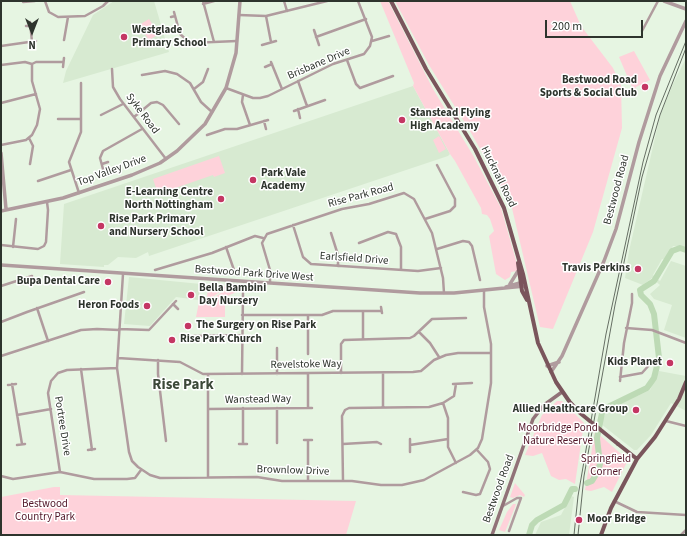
<!DOCTYPE html>
<html>
<head>
<meta charset="utf-8">
<style>
  body { margin:0 }
  #map { position:relative; width:687px; height:536px; overflow:hidden; background:#e6f5e2; font-family:"Source Sans 3",sans-serif }
  canvas { display:block }
  .frame { position:absolute; inset:0; border:2px solid #2e342d; pointer-events:none }
  .north { position:absolute; left:12px; top:12px; width:40px; height:40px; -webkit-text-stroke:3px #fff; paint-order:stroke; rotate:180deg; font-size:11px; font-weight:700; line-height:16px; text-align:center; color:#2e342d }
  .north::after { content:''; display:block; margin:auto; width:14px; height:18px; background:#2e342d; clip-path:polygon(50% 0,100% 100%,50% 72%,0 100%) }
  .scale { position:absolute; left:545px; top:20px; width:98px; height:18px; box-sizing:border-box; border:2px solid #2e342d; border-top:0; padding-left:5px; font-size:12px; line-height:14px; white-space:nowrap; color:#2e342d; -webkit-text-stroke:3px #fff; paint-order:stroke }
</style>
</head>
<body>
<div id="map">
<canvas width="687" height="536"></canvas>
<div class="frame"></div>
<div class="north">N</div>
<div class="scale">200 m</div>
</div>
<script>
const context = document.querySelector('canvas').getContext('2d');
context.lineJoin = 'round';
function fill(path, color) {
  context.fillStyle = color;
  context.fill(path, 'evenodd');
}
function shape(rows) {
  const path = new Path2D();
  for (const r of rows) {
    path.moveTo(r[0], r[1]);
    for (let i = 2; i < r.length; i += 2) path.lineTo(r[i], r[i + 1]);
  }
  return path;
}
function trace(path, color, width, dash) {
  context.strokeStyle = color;
  context.lineWidth = width;
  context.lineCap = dash ? 'butt' : 'round';
  context.setLineDash(dash || []);
  context.stroke(path);
}
function label(font, color, halo, rows, align = 'center') {
  context.font = font + ' "Source Sans 3",sans-serif';
  context.lineWidth = 3;
  context.setLineDash([]);
  context.textBaseline = 'middle';
  context.strokeStyle = halo;
  context.fillStyle = color;
  for (const [text, x, y, turn = 0] of rows) {
    context.save();
    context.translate(x, y);
    context.rotate((+turn || 0) * Math.PI / 180);
    context.textAlign = isNaN(turn) ? turn : align;
    if (halo) context.strokeText(text, 0, 0);
    context.fillText(text, 0, 0);
    context.restore();
  }
}
fill(shape([
  [114,1,154,1,169,52,63,83,66,71,93,15],
  [686,58,686,247,673,246,665,260,662,259,653,275,660,281,671,261,686,266,686,338,664,330,672,305,654,299,650,294,660,285,652,278,643,285,625,278,629,251,660,116,672,86],
  [413,86,450,154,448,156,149,256,148,252,136,258,118,257,108,265,104,265,104,267,60,264,64,204],
  [129,277,201,284,198,300,176,297,150,326,124,324],
  [659,371,686,376,686,411,671,403,651,435,637,450,634,450,601,424,606,412,609,409,650,390],
  [571,496,574,497,569,535,535,535,541,522,561,515]
]), '#d7ead1');
fill(shape([
  [380,1,388,1,433,89,474,157,501,208,517,264,517,271,511,272,510,277,505,280,496,274,489,236,494,231,490,219,487,215,482,214,481,208,455,161,450,154,413,86,414,83],
  [395,1,570,1,581,26,613,68,621,85,622,128,593,232,553,329,540,327,511,204,470,131,429,65],
  [149,19,159,34,149,40,139,25],
  [634,51,650,80,636,87,635,90,631,85,619,57],
  [439,136,446,149,439,153,433,140],
  [219,156,225,173,214,177,213,175,158,194,153,179],
  [208,285,220,286,227,287,211,298,200,300,207,298],
  [229,288,239,289,239,291,225,297,225,317,196,317,199,302,210,300],
  [557,401,562,401,584,423,575,484,566,479,559,480,551,476,542,453,533,456,525,455,542,415],
  [595,431,628,460,612,492,604,487,591,491,585,490],
  [515,483,525,495,524,497,520,495,513,498,510,497],
  [54,487,60,487,60,495,356,501,346,535,1,535,1,497],
  [513,504,516,504,515,507,505,532,499,530,507,512]
]), '#fed2da');
trace(shape([
  [587,483,592,481,597,473,600,464,597,438,602,413,608,407,647,388,654,378,659,358,654,314,650,304,641,295,640,290,654,281,672,251,680,248,686,250],
  [529,535,532,525,537,520,564,505,572,489,575,489]
]), '#bddab5', 6);
trace(shape([
  [45,1,49,12,58,17,85,16,103,6,108,1],
  [203,1,214,42],
  [284,1,287,11],
  [23,2,35,1],
  [203,4,214,1],
  [174,12,180,34,190,43,237,41],
  [239,15,266,16,327,1],
  [266,16,271,42],
  [171,17,175,16],
  [30,22,32,42],
  [26,26,30,26],
  [314,30,319,45],
  [642,31,658,1],
  [316,37,366,19],
  [64,40,68,17],
  [372,41,389,36],
  [262,45,276,41],
  [1,46,36,41],
  [347,60,356,84,360,88,393,76],
  [271,62,282,89],
  [1,65,25,62,32,64],
  [63,67,64,58],
  [265,67,272,64],
  [112,69,113,87,120,99,166,159],
  [142,75,165,71,177,74,190,83,201,102,212,112],
  [298,81,307,106],
  [226,88,253,98,260,98,268,96,333,64,364,54,370,46,372,37,358,1],
  [194,89,203,82,208,69],
  [243,95,242,102,250,125],
  [1,103,36,94],
  [298,109,300,118],
  [294,111,325,100],
  [101,115,123,104],
  [134,117,151,103,157,102,163,105,179,124],
  [58,119,81,119],
  [264,121,266,129],
  [207,135,225,129,237,129,268,120],
  [29,138,33,146,30,164],
  [1,145,26,140,32,135,37,125,40,109,32,81,32,64,36,62,63,62],
  [102,164,108,162],
  [103,169,100,158,103,151,142,129],
  [38,181,71,170],
  [79,193,69,162,81,132,81,83],
  [425,219,450,211,455,206,455,199,437,165],
  [293,225,303,257,311,264,418,271,441,268],
  [331,233,338,255,338,266],
  [359,243,388,232,396,234,401,247,401,270],
  [1,245,38,249,44,246,46,242,48,210,47,202],
  [13,247,16,219],
  [226,247,234,270],
  [437,249,463,241,469,242,472,246,480,280],
  [155,270,212,253,255,236,263,238],
  [123,274,117,368,129,452,132,461,138,467,150,475,160,478,257,477,282,481,352,481,381,485,402,485,424,480,470,455,478,448,482,439,491,383,491,344,484,307,484,291],
  [270,283,270,270,262,243,267,234,342,209,369,204,404,193,414,199,432,233,443,278,444,293],
  [1,286,32,276],
  [173,304,178,309],
  [381,307,382,313],
  [37,308,48,341],
  [242,315,322,315,333,311,381,311],
  [308,315,308,354],
  [1,322,27,312,84,292],
  [626,328,652,330,686,343],
  [119,329,149,330,176,301],
  [419,332,430,343,439,357],
  [193,336,242,335],
  [363,339,363,311],
  [277,348,277,374],
  [1,356,81,330,97,329,119,330],
  [118,358,180,362,203,374,413,372,421,371,434,360,446,355,458,353,491,353],
  [158,360,158,374,166,441],
  [81,369,92,450],
  [341,373,341,344,344,340,410,338,414,336,432,319,466,318],
  [383,373,383,407],
  [242,374,243,293],
  [620,377,642,373,651,363],
  [620,381,624,343,632,303,632,294],
  [12,384,22,444],
  [453,384,472,383],
  [8,385,16,384],
  [443,403,454,396,456,384],
  [243,408,243,444],
  [308,408,312,408],
  [208,409,308,408,308,373],
  [17,415,51,409],
  [666,421,686,426],
  [410,439,410,452],
  [304,440,312,440],
  [277,443,277,408],
  [239,444,247,444],
  [343,444,377,442,381,444],
  [17,445,25,444],
  [410,445,448,439],
  [88,450,95,449],
  [60,472,48,393,51,381,58,373,67,370,117,368],
  [1,476,13,479,60,472,94,479,127,479,135,478,141,470],
  [208,477,208,374],
  [308,481,308,440],
  [343,481,342,416,345,410,349,408,429,407,443,403,448,418,448,447,456,463],
  [463,492,476,495,480,494,490,469,488,462,477,450],
  [614,501,637,512,686,515],
  [503,506,517,498,521,498,509,531],
  [681,535,686,530]
]), '#b09b9e', 2.5);
trace(shape([
  [664,1,686,9],
  [1,153,6,209],
  [1,211,63,198,132,175,160,163,177,151,205,124,226,88,236,53,240,1],
  [1,265,420,293,454,293,525,286],
  [510,284,518,271],
  [506,287,523,282],
  [547,366,559,362],
  [551,372,562,356,604,261,616,229,639,142,660,76,686,21]
]), '#b09b9e', 3.5);
trace(shape([
  [492,535,533,419,544,405,562,392]
]), '#917278', 3.5);
trace(shape([
  [391,1,426,69,475,149,504,208,523,274,538,343,556,382,569,401],
  [518,263,522,291,527,300],
  [618,444,637,459],
  [601,535,611,508,637,459,655,437,679,399,686,382]
]), '#7a555c', 4);
trace(shape([
  [578,535,584,476,615,305,642,177,660,115,686,48]
]), '#656e63', 1);
trace(shape([
  [574,535,578,496,606,334,643,162,656,115,686,41]
]), '#656e63', 1);
trace(shape([
  [569,401,580,413,618,444]
]), '#7a555c', 4);
for (const [x, y, r, color] of [
  [124,37,4,"#c43663"],
  [645,87,4,"#c43663"],
  [402,120,4,"#c43663"],
  [253,180,4,"#c43663"],
  [221,199,4,"#c43663"],
  [101,226,4,"#c43663"],
  [638,269,4,"#c43663"],
  [108,282,4,"#c43663"],
  [191,295,4,"#c43663"],
  [147,306,4,"#c43663"],
  [188,326,4,"#c43663"],
  [172,340,4,"#c43663"],
  [670,363,4,"#c43663"],
  [636,410,4,"#c43663"],
  [579,520,4,"#c43663"]
]) {
  const dot = new Path2D();
  dot.arc(x, y, r, 0, 2 * Math.PI);
  context.fillStyle = color;
  context.fill(dot);
  trace(dot, '#fff', 1.5);
}
label('bold 11px', '#2e342d', '#fff', [
  ["Westglade",132,31],
  ["Primary School",132,44],
  ["Bestwood Road",637,81,"right"],
  ["Sports & Social Club",637,94,"right"],
  ["Stanstead Flying",410,114],
  ["High Academy",410,127],
  ["Park Vale",261,174],
  ["Academy",261,187],
  ["E-Learning Centre",213,193,"right"],
  ["North Nottingham",213,206,"right"],
  ["Rise Park Primary",109,220],
  ["and Nursery School",109,233],
  ["Travis Perkins",630,269,"right"],
  ["Bupa Dental Care",100,282,"right"],
  ["Bella Bambini",199,289],
  ["Day Nursery",199,302],
  ["Heron Foods",139,306,"right"],
  ["The Surgery on Rise Park",196,326],
  ["Rise Park Church",180,340],
  ["Kids Planet",662,363,"right"],
  ["Allied Healthcare Group",628,410,"right"],
  ["Moor Bridge",587,520]
], 'left');
label('11px', '#2e342d', '#fff', [
  ["Brisbane Drive",319,64,-23],
  ["Syke Road",142,114,53],
  ["Top Valley Drive",112,171,-20],
  ["Hucknall Road",498,177,64],
  ["Bestwood Road",617,190,-75],
  ["Rise Park Road",361,196,-15],
  ["Earlsfield Drive",354,259,4],
  ["Bestwood Park Drive West",254,274,4],
  ["Revelstoke Way",306,365,-1],
  ["Wanstead Way",258,400,-1],
  ["Portree Drive",62,426,81],
  ["Brownlow Drive",293,471,2],
  ["Bestwood Road",499,489,-70]
]);
label('11px', '#511628', '#fff', [
  ["Moorbridge Pond",558,429],
  ["Nature Reserve",558,442],
  ["Springfield",606,460],
  ["Corner",606,473],
  ["Bestwood",45,505],
  ["Country Park",45,518]
]);
label('bold 15px', '#3c4839', '#fff', [
  ["Rise Park",183,386]
]);
</script>
</body>
</html>
